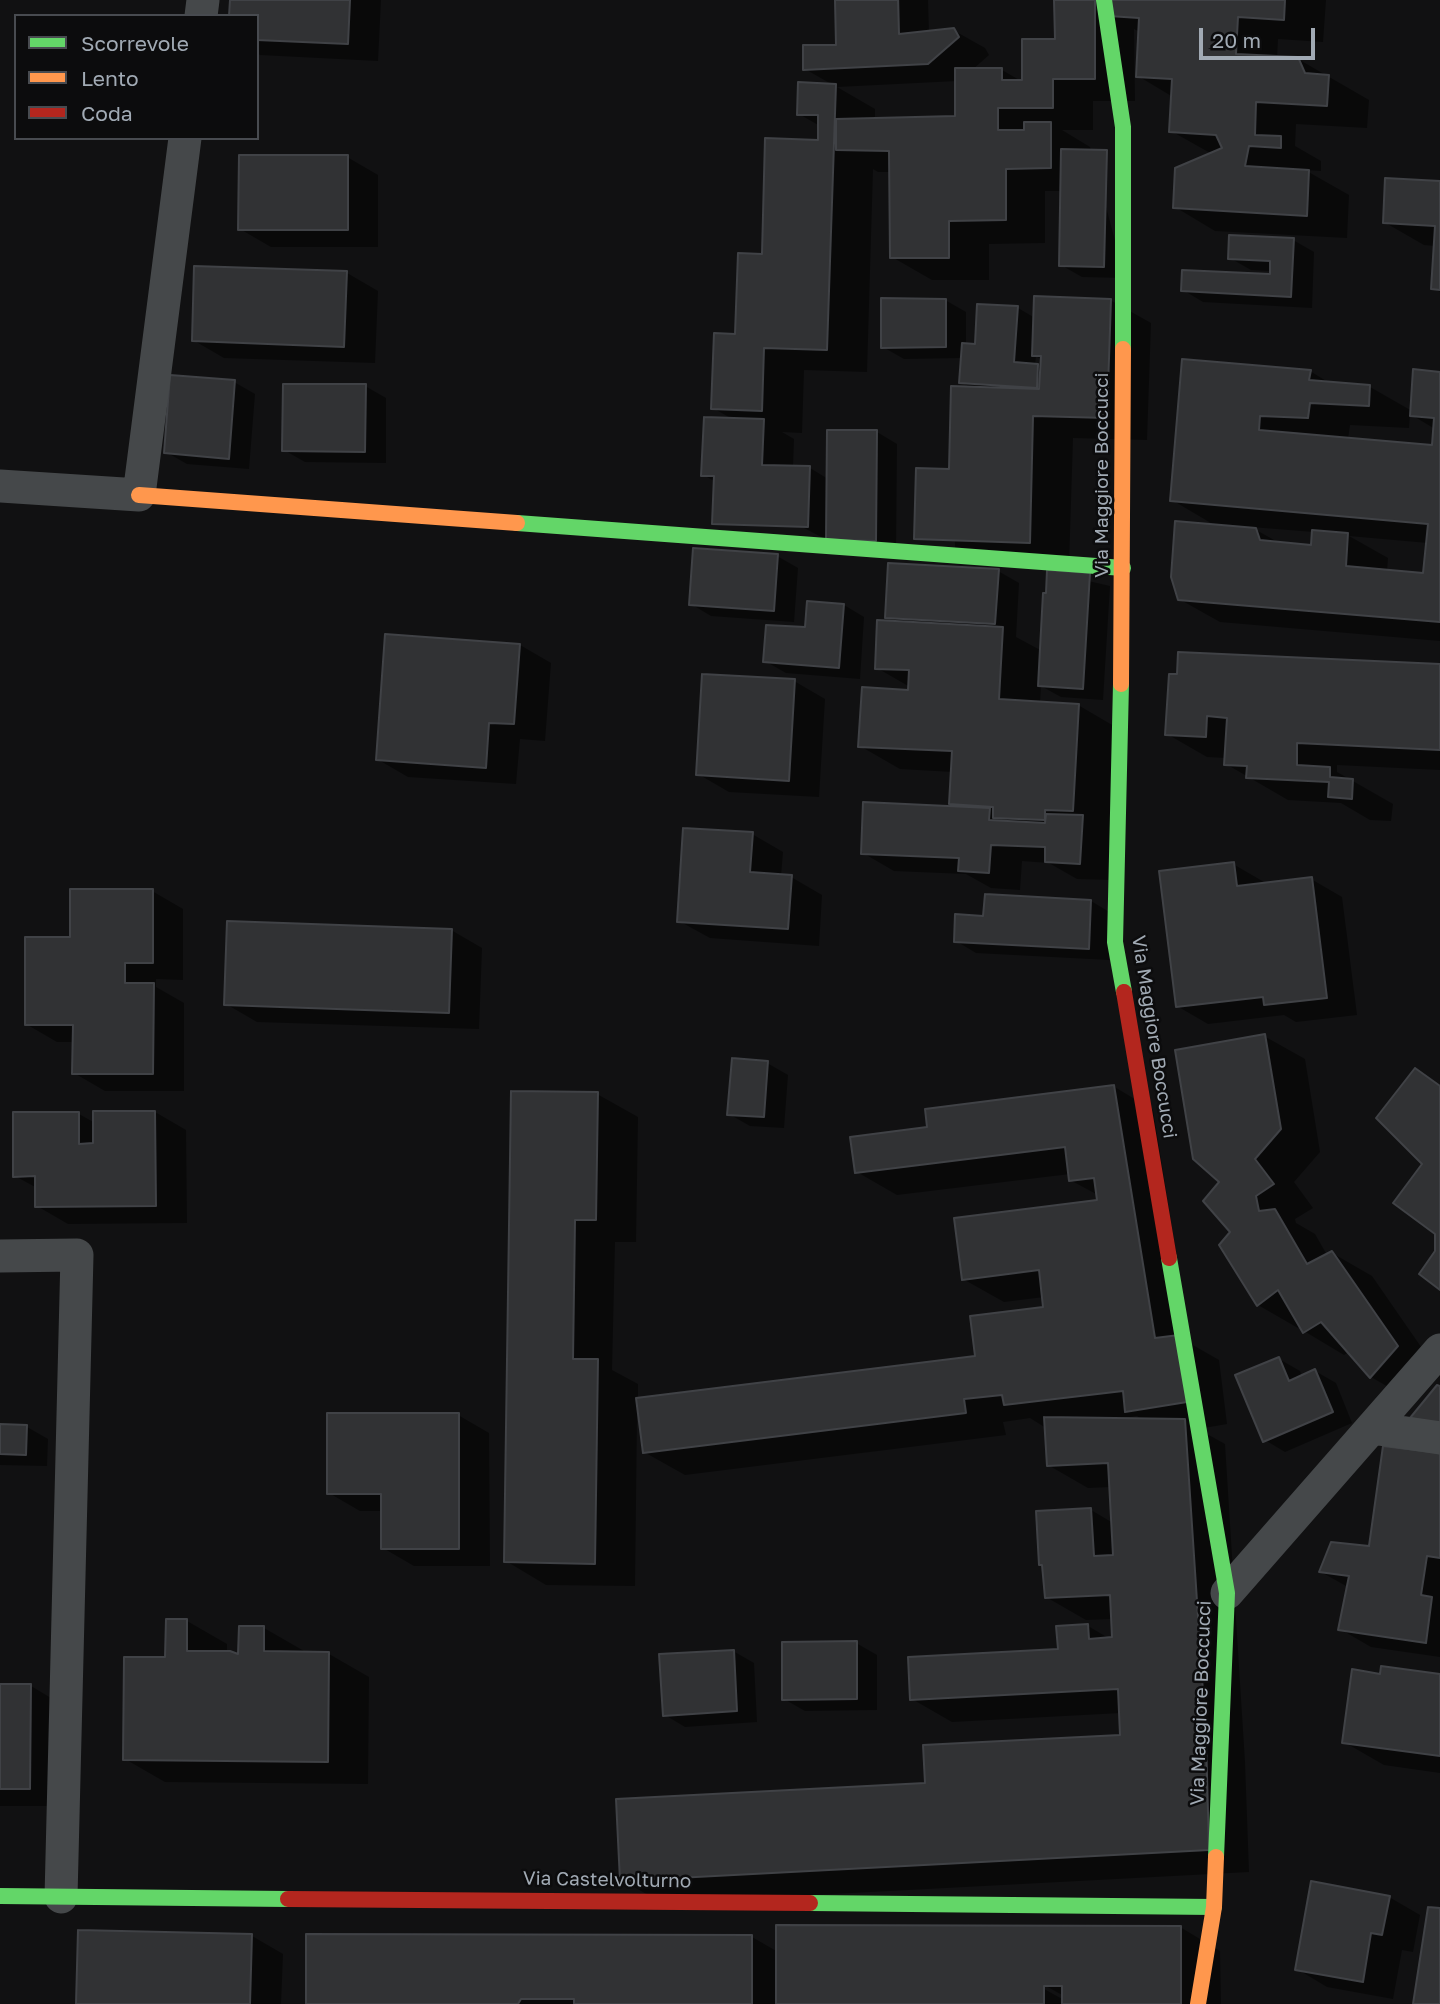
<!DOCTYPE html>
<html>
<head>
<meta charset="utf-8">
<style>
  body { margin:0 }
  #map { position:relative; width:1440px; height:2004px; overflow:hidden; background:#111112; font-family:"Golos Text",sans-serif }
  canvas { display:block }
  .legend { position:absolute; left:14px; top:14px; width:245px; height:126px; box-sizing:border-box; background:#0c0c0d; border:2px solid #484b50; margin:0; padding:9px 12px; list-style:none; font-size:21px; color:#a1aab4 }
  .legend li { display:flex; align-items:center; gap:14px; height:35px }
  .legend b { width:35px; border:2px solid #484b50 }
  .scale { position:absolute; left:1199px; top:28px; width:116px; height:32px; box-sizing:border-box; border:4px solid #a1aab4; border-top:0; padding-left:9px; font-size:21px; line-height:24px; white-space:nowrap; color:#a1aab4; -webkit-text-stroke:5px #0c0c0d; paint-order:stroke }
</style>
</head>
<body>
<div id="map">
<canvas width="1440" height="2004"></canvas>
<ul class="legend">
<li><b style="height:9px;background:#63d668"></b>Scorrevole</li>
<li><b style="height:9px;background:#ff974d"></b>Lento</li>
<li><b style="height:9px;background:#b3261e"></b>Coda</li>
</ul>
<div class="scale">20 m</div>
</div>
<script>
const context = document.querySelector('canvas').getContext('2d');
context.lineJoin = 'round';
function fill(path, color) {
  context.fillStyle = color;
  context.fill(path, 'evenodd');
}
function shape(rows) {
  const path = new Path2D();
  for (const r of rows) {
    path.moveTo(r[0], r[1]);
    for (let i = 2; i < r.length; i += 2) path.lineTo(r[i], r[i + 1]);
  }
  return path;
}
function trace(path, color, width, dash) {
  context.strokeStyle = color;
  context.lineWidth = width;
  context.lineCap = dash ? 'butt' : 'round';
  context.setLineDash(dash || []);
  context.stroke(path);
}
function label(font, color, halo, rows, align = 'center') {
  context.font = font + ' "Golos Text",sans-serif';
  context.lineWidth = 5;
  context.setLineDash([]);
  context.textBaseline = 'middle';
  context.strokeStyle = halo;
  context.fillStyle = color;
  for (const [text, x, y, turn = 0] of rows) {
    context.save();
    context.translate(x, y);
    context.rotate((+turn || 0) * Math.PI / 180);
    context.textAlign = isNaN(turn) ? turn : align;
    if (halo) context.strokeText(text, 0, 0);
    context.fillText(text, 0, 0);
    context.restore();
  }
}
fill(shape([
  [231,0,381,0,378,61,260,55,257,53,257,16],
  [837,0,896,0,897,43,900,43,900,0,928,0,929,33,953,30,985,48,989,55,972,70,1002,70,1021,81,1057,41,1110,0,1326,0,1323,42,1278,39,1277,58,1298,59,1369,100,1367,128,1296,124,1295,146,1321,161,1321,171,1305,170,1349,195,1347,238,1215,231,1175,207,1212,154,1171,131,1173,97,1138,76,1140,32,1134,29,1135,101,1093,101,1093,130,1062,130,1090,147,1125,278,1082,277,1061,265,1062,191,1045,191,1045,243,989,244,989,280,932,280,892,257,891,172,878,172,873,169,867,372,804,370,802,433,782,432,794,439,793,467,810,468,828,479,877,432,897,444,896,552,848,551,703,475,734,420,713,408,764,255,819,141,820,126,799,114,833,85,805,69,837,46],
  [957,81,957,118,875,120,875,109,837,87],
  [347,157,378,175,378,247,271,247,240,229],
  [1440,183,1440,292,1433,288,1435,246,1424,245,1384,222],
  [1293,240,1314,252,1312,308,1203,302,1183,290,1271,276,1271,271,1251,270,1230,258],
  [347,273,378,291,375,363,224,358,193,340],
  [945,300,966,312,966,345,976,346,1018,308,1035,318,1110,300,1151,323,1147,440,1073,438,1069,565,956,562,951,471,973,389,961,382,963,358,904,359,883,347],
  [1036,356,1042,360,1042,368,1035,365],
  [1183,361,1310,371,1331,384,1370,387,1412,411,1440,374,1440,641,1220,622,1179,599,1216,526,1172,500],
  [1410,414,1435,429,1434,446,1348,439,1350,425,1409,428],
  [1251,527,1314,532,1313,547,1281,544],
  [1349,536,1428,543,1425,575,1387,571,1388,558],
  [234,382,255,394,249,469,187,464,166,452],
  [365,386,386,398,386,463,305,462,284,450],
  [777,556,798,568,794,622,711,616,691,604],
  [998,571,1019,583,1016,637,1042,651,1049,572,1110,586,1103,700,1061,697,1041,686,1040,703,1078,705,1119,729,1111,880,1077,879,1049,863,1022,861,1020,890,991,888,966,874,894,871,863,853,960,809,951,803,953,772,900,769,860,746,910,691,910,687,877,668,897,623,886,617],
  [844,605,864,617,860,679,786,673,765,661,807,629],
  [520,645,551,663,545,741,520,739,516,784,408,777,377,759],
  [1440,666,1440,770,1337,765,1337,772,1393,804,1391,821,1370,820,1341,803,1288,800,1226,764,1226,758,1207,757,1167,734,1170,676],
  [794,681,825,699,819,797,729,792,698,774],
  [752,834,783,852,781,876,791,877,822,895,819,946,710,938,679,921],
  [1233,864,1264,882,1265,885,1311,879,1342,897,1357,1015,1296,1022,1284,1015,1208,1024,1177,1006],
  [152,891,183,909,183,980,156,979,156,987,184,1003,184,1091,105,1091,74,1073,74,1042,57,1042,26,1024,72,939],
  [1091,901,1111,913,1109,960,976,953,956,941],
  [451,930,482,948,479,1029,257,1022,226,1004],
  [1264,1036,1305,1059,1320,1152,1294,1182,1313,1208,1295,1219,1296,1223,1315,1234,1327,1255,1332,1253,1372,1276,1437,1370,1411,1400,1371,1377,1349,1352,1344,1355,1304,1331,1301,1326,1298,1328,1258,1305,1232,1232,1221,1182],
  [767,1063,788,1075,784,1128,750,1126,729,1114],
  [1113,1086,1153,1110,1191,1344,1219,1360,1227,1424,1198,1429,1225,1444,1245,1762,1249,1872,662,1903,622,1880,927,1784,1122,1736,1121,1713,952,1722,912,1699,1060,1651,1088,1626,1110,1639,1114,1639,1113,1619,1086,1620,1046,1597,1091,1510,1113,1523,1111,1487,1088,1488,1048,1465,1046,1428,1030,1418,1003,1422,1006,1435,685,1475,644,1452,640,1415,637,1415,635,1586,546,1585,506,1561,597,1094,638,1117,636,1242,615,1242,612,1370,638,1384,638,1400,977,1358,1045,1309,1044,1297,1004,1302,963,1279,1099,1201,1098,1195,1070,1180,1070,1174,897,1195,857,1172,929,1129],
  [1137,1416,1144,1421,1123,1420,1123,1418],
  [155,1112,186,1130,187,1223,68,1224,37,1206,37,1188,15,1176,79,1114,95,1123],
  [1279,1359,1300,1371,1302,1377,1315,1371,1336,1383,1352,1423,1285,1452,1265,1440],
  [458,1415,489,1433,490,1566,414,1566,383,1548,383,1511,360,1511,329,1493],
  [0,1426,27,1427,48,1439,47,1466,0,1465],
  [1440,1455,1440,1657,1371,1647,1340,1629,1348,1587,1321,1572,1370,1548],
  [187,1621,227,1644,227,1653,240,1656,264,1628,304,1651,304,1653,329,1654,369,1677,368,1784,165,1782,125,1759,167,1659],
  [856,1643,877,1655,877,1710,805,1711,784,1699],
  [733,1651,754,1663,757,1722,685,1727,665,1715],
  [1381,1676,1440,1676,1440,1773,1384,1765,1344,1742],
  [0,1686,31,1686,61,1704,60,1806,0,1806],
  [1389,1897,1420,1915,1413,1952,1402,1950,1393,1999,1327,1987,1297,1969],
  [1180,1927,1220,1951,1221,2004,308,2004,752,1937,778,1952],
  [1037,1981,1064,1996,1064,2000,1035,1984],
  [252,1936,283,1954,281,2004,78,2004]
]), '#0007');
const building = shape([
  [230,0,350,0,348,44,257,40,257,16,229,16,230,0],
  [835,0,898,0,899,34,954,28,959,37,928,64,803,70,803,45,836,45,835,0],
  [1054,0,1095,0,1095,79,1053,79,1053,108,998,108,998,130,1024,130,1024,122,1051,122,1051,168,1006,169,1006,220,949,221,949,258,890,258,889,151,836,150,836,119,955,116,955,68,1002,68,1002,80,1022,80,1022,39,1055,39,1054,0],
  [1108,0,1285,0,1284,20,1238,17,1236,54,1298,57,1305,73,1329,75,1327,106,1256,102,1255,135,1281,136,1281,148,1249,146,1245,166,1309,170,1307,216,1173,208,1175,168,1222,148,1216,135,1169,132,1172,79,1136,77,1139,18,1109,16,1108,0],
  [798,82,836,84,827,350,764,348,762,411,711,409,714,333,735,334,738,253,762,254,765,138,818,140,818,115,797,115,798,82],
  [1061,149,1107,150,1104,267,1059,266,1061,149],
  [239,155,348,155,348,230,238,230,239,155],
  [1385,178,1440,181,1440,290,1431,289,1435,226,1383,223,1385,178],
  [1229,235,1294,238,1291,297,1181,291,1182,270,1270,274,1270,261,1228,259,1229,235],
  [194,266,347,271,344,347,192,341,194,266],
  [1034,296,1111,299,1107,418,1033,416,1030,543,914,539,916,468,949,469,951,386,1039,389,1041,356,1032,356,1034,296],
  [881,298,946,299,946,347,881,348,881,298],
  [977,304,1018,306,1014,362,1038,364,1037,388,959,383,962,343,975,344,977,304],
  [1182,359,1311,370,1309,380,1370,385,1369,406,1310,403,1308,418,1260,416,1259,430,1432,445,1434,418,1410,416,1413,369,1440,372,1440,622,1178,600,1171,577,1175,521,1256,528,1260,540,1311,545,1312,530,1348,533,1346,566,1423,573,1428,524,1170,501,1182,359],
  [170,375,235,380,229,459,164,453,170,375],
  [283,384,366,384,365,452,282,451,283,384],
  [704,417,764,419,762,465,810,466,808,527,712,524,714,476,701,476,704,417],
  [827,430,877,430,876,541,826,540,827,430],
  [693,548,778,554,774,611,689,605,693,548],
  [888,563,999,569,995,624,885,618,888,563],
  [1047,570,1090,573,1083,689,1038,686,1043,593,1046,593,1047,570],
  [807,601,844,604,839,668,763,662,766,625,805,627,807,601],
  [877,620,1003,627,999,699,1079,704,1073,811,1045,810,1045,820,993,818,993,807,949,804,952,751,858,747,862,687,908,690,909,670,875,669,877,620],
  [385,634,520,644,514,724,489,723,486,768,376,760,385,634],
  [1178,652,1440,664,1440,750,1297,743,1297,765,1330,767,1330,777,1353,779,1352,799,1328,797,1329,782,1246,778,1247,766,1224,765,1227,718,1207,716,1206,737,1165,735,1169,674,1177,674,1178,652],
  [702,674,795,679,789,781,696,775,702,674],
  [863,802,990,808,989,820,1045,823,1046,814,1083,815,1080,864,1045,862,1045,847,991,845,989,873,958,871,959,858,861,854,863,802],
  [683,828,753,832,750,872,792,875,788,929,677,922,683,828],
  [1234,862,1237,886,1312,877,1327,998,1264,1005,1263,997,1176,1007,1159,871,1234,862],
  [70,889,153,889,153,963,125,963,125,983,154,983,153,1074,72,1074,73,1025,25,1025,25,937,70,937,70,889],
  [985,894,1091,900,1089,949,954,942,955,914,983,916,985,894],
  [227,921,452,929,449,1013,224,1005,227,921],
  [1265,1034,1281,1129,1255,1159,1274,1184,1256,1196,1259,1211,1275,1209,1307,1264,1332,1251,1398,1346,1370,1378,1321,1322,1303,1333,1278,1290,1257,1306,1219,1245,1230,1232,1203,1201,1219,1182,1193,1159,1175,1050,1265,1034],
  [732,1058,768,1061,764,1117,727,1115,732,1058],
  [1415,1068,1440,1086,1440,1290,1419,1274,1435,1251,1435,1234,1393,1203,1422,1164,1376,1118,1415,1068],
  [1114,1085,1155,1338,1179,1335,1187,1402,1125,1412,1123,1391,1004,1405,1002,1395,964,1399,966,1413,643,1453,636,1398,975,1356,970,1316,1043,1307,1039,1270,962,1280,954,1218,1097,1200,1094,1178,1069,1181,1065,1147,855,1173,850,1137,927,1127,925,1109,1114,1085],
  [511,1091,598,1092,596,1220,575,1220,573,1359,598,1359,595,1564,504,1562,511,1091],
  [93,1111,155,1111,156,1206,35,1207,35,1176,13,1177,13,1112,79,1112,79,1144,93,1143,93,1111],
  [1279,1357,1289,1381,1315,1369,1333,1412,1263,1442,1235,1375,1279,1357],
  [1437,1385,1440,1386,1440,1424,1410,1418,1437,1385],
  [327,1413,459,1413,459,1549,381,1549,381,1494,327,1494,327,1413],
  [1044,1417,1185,1419,1206,1738,1209,1850,620,1881,616,1799,925,1783,923,1745,1120,1735,1118,1689,910,1700,908,1657,1058,1649,1056,1626,1088,1624,1089,1639,1112,1637,1110,1595,1045,1598,1042,1565,1039,1565,1036,1511,1091,1508,1094,1556,1113,1555,1108,1463,1047,1466,1044,1417],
  [0,1424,27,1425,26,1455,0,1454,0,1424],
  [1383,1446,1440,1453,1440,1558,1427,1556,1421,1595,1432,1597,1426,1643,1338,1630,1349,1576,1319,1572,1331,1542,1369,1546,1383,1446],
  [166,1619,187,1619,187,1651,230,1651,238,1654,239,1626,264,1626,264,1651,329,1652,328,1762,123,1760,124,1657,165,1657,166,1619],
  [857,1641,857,1699,782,1700,782,1642,857,1641],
  [734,1650,737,1711,663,1716,659,1654,734,1650],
  [1381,1666,1440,1674,1440,1756,1342,1743,1352,1669,1380,1674,1381,1666],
  [0,1684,31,1684,30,1789,0,1789,0,1684],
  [1311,1881,1390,1896,1382,1935,1371,1933,1363,1982,1295,1970,1311,1881],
  [1428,1907,1440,1908,1440,2004,1413,2004,1428,1907],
  [776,1925,1181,1926,1181,2004,1062,2004,1062,1986,1044,1986,1044,2004,776,2004,776,1925],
  [78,1930,252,1934,250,2004,76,2004,78,1930],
  [306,1934,752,1935,752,2004,574,2004,574,1999,521,1999,518,2004,306,2004,306,1934]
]);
fill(building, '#313234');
trace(building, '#404246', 2);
trace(shape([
  [201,16,203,0],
  [0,486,139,495,185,138],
  [0,1256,77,1255,61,1897],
  [1372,1428,1440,1438],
  [1227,1593,1440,1350]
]), '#45484a', 33);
trace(shape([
  [1104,0,1123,127,1123,349],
  [517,523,1123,568],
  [1121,684,1115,942,1124,992],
  [1169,1258,1227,1593,1216,1857],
  [0,1896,288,1899],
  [810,1903,1214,1907]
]), '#63d668', 16);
trace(shape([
  [139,495,517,523],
  [1121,684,1123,349],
  [1198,2004,1214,1907,1216,1857]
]), '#ff974d', 16);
trace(shape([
  [1124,992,1169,1258],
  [288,1899,810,1903]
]), '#b3261e', 16);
label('19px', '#a1aab4', '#0c0c0d', [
  ["Via Maggiore Boccucci",1102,475,-90],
  ["Via Maggiore Boccucci",1154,1037,81],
  ["Via Maggiore Boccucci",1201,1703,-88],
  ["Via Castelvolturno",607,1880,1]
]);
</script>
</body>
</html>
